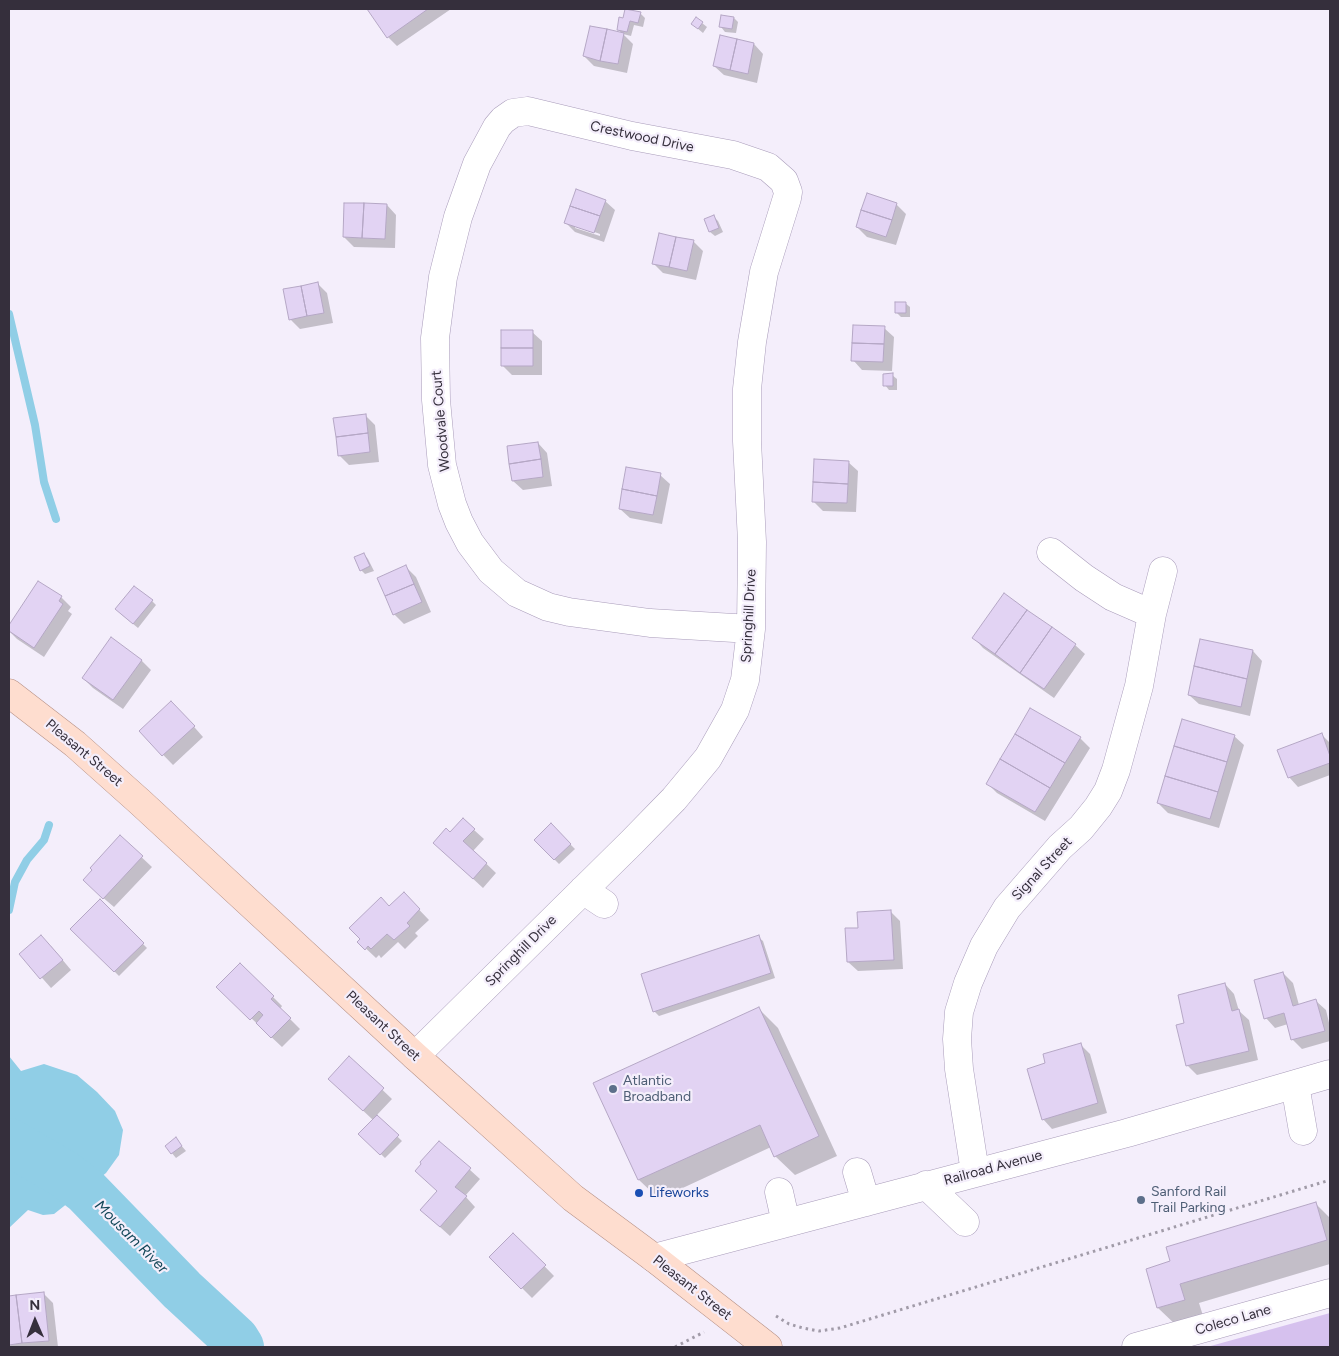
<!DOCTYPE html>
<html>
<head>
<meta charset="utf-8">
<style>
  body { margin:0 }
  #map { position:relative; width:1339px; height:1356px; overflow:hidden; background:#f4eefb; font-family:Figtree,sans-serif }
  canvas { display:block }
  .frame { position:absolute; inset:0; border:10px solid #352f3c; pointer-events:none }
  .north { position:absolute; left:10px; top:1296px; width:50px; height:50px; -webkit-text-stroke:4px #f4eefb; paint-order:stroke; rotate:359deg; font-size:14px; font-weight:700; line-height:20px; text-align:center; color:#352f3c }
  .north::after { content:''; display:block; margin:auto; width:18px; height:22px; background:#352f3c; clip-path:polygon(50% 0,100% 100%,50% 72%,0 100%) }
</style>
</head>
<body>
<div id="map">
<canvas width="1339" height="1356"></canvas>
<div class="frame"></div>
<div class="north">N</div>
</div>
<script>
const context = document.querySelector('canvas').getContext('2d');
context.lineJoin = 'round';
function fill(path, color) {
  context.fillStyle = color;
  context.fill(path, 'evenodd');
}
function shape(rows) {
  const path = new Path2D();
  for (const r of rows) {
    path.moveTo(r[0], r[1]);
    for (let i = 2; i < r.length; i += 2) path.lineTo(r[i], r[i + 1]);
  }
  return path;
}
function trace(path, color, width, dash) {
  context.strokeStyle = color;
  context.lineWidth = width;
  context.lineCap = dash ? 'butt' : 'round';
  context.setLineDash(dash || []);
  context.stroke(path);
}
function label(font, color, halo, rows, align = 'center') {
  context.font = font + ' Figtree,sans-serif';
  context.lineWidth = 4.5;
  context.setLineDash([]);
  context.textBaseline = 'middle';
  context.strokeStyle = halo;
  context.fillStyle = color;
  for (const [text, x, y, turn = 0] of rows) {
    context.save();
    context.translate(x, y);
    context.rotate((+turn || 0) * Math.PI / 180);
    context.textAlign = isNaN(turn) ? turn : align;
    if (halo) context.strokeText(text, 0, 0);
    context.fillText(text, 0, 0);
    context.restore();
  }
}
fill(shape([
  [1330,1313,1330,1347,1207,1347]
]), '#d6c1ee');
fill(shape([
  [9,1056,21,1071,44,1064,77,1075,97,1092,115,1111,123,1130,119,1155,106,1173,54,1214,43,1215,28,1210,9,1228]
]), '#90cee6');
fill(shape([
  [370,9,451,9,397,46,388,37,369,10],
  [640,13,645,18,643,27,634,25,631,36,623,34,633,44,627,73,594,66,584,56,623,35,618,29],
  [734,18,738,22,736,33,725,32,721,27],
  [702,23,707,27,703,33,697,28],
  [754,44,763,54,757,83,724,75,714,66],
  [605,201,615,210,604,242,575,232,565,222],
  [575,225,600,234,600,236,575,228],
  [896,204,906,214,896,245,867,237,857,227],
  [387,205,396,215,395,248,354,247,344,237],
  [713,216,718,221,723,232,715,236,710,232,705,219],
  [693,241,703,251,696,280,663,273,653,263],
  [318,284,327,293,333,323,300,329,291,320],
  [905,303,910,307,910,317,901,317,896,312],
  [884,328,894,337,892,371,862,370,853,360],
  [532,332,542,341,542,375,512,375,503,366],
  [892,375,897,379,897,390,889,390,885,385],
  [365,415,375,425,379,462,349,465,339,455],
  [538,443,547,453,552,486,523,490,513,481],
  [848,462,858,471,856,512,823,511,813,501],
  [660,475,670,484,662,524,630,518,620,509],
  [364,554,368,559,374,571,365,574,361,570],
  [406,567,416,577,431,612,404,624,394,614],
  [38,583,61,597,71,607,68,611,72,614,44,657,17,639,9,631,9,628],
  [152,601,156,605,138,628,121,614],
  [974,638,1075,645,1085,654,1054,698,983,648],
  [1253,651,1262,661,1250,716,1199,704,1189,695],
  [141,660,151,670,123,709,93,688,83,678],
  [181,712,203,737,173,765,140,731],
  [1322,735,1330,743,1330,775,1298,787,1289,777],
  [1234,736,1244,745,1219,828,1168,813,1158,803],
  [1080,738,1090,748,1045,821,997,793,988,784],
  [551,825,575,849,559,864,535,840],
  [474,830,484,839,473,851,496,873,483,888,444,852,450,834],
  [120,837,152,867,114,907,94,890],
  [404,894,429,920,415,933,418,936,405,949,398,942,381,958,379,955,376,958,359,942],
  [100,901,147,948,119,976,72,929],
  [891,912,900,921,903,969,858,971,848,962,859,929],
  [758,937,763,941,775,978,659,1016,654,1011],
  [51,946,71,970,51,988,21,954],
  [240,964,282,1006,280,1009,300,1029,282,1047,218,987],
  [1283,973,1293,983,1299,1005,1316,1001,1326,1010,1330,1027,1330,1041,1302,1049,1292,1039,1288,1024,1275,1028,1266,1018],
  [1225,984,1234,994,1239,1011,1249,1020,1258,1060,1197,1075,1187,1065,1186,1023],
  [758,1008,778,1028,837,1156,795,1175,775,1156,771,1147,659,1199,639,1180,595,1083],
  [1080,1044,1090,1054,1107,1113,1052,1129,1043,1119],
  [349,1058,392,1099,376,1116,402,1141,385,1158,360,1134,373,1120,339,1088],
  [439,1142,480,1179,465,1196,475,1207,450,1236,421,1210,438,1191],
  [180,1144,186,1151,176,1158,166,1146],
  [1316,1204,1330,1218,1330,1264,1199,1303,1204,1319,1178,1327,1158,1308,1147,1270,1171,1262],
  [513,1234,554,1276,532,1298,491,1257],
  [43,1293,53,1303,58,1347,9,1347,9,1297]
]), '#0003');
trace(shape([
  [9,314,35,425,44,482,56,519],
  [9,910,15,882,27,860,44,840,49,825]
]), '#90cee6', 8);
trace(shape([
  [9,1142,64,1174,86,1191,182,1290,235,1339,240,1347]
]), '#90cee6', 48);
const building = shape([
  [367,9,428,9,387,38,367,9],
  [625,9,641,12,638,23,630,21,627,32,617,30,619,17,623,18,625,9],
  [721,15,734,17,732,29,719,27,721,15],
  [696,17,703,22,698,29,691,24,696,17],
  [590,26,607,29,600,61,583,56,590,26],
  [607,29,624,33,618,64,600,61,607,29],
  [720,35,737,39,730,70,713,66,720,35],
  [737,39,754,43,748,74,730,70,737,39],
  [576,189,606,200,600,216,570,206,576,189],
  [867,193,897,203,892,220,861,210,867,193],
  [344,203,364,203,362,238,343,237,344,203],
  [364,203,387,204,385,239,362,238,364,203],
  [570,206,600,216,594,233,564,223,570,206],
  [861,210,892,220,886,237,856,227,861,210],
  [714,215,719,228,709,232,704,219,714,215],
  [659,233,676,237,669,267,652,264,659,233],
  [676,237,694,240,687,271,669,267,676,237],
  [318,282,324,313,307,316,301,286,318,282],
  [301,286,307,316,289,320,283,289,301,286],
  [895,302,906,302,906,313,895,313,895,302],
  [853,325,885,326,884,344,852,343,853,325],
  [501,330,533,330,533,348,501,348,501,330],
  [852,343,884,344,883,362,851,361,852,343],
  [501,348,533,348,533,366,501,366,501,348],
  [893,373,893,386,883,386,883,374,893,373],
  [366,414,368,433,336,437,333,418,366,414],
  [368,433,370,452,338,456,336,437,368,433],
  [538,442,541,459,509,464,507,446,538,442],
  [541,459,543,477,512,481,509,464,541,459],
  [814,459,849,461,848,484,813,482,814,459],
  [626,467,661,473,657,496,622,489,626,467],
  [813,482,848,484,847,503,812,502,813,482],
  [622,489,657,496,653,515,619,509,622,489],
  [364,553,370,566,360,571,354,557,364,553],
  [406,565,414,584,385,596,377,578,406,565],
  [38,581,62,596,59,601,63,604,34,648,9,631,9,625,38,581],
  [414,584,422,602,393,615,385,596,414,584],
  [134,586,153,600,133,624,115,609,134,586],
  [1004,593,1027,610,995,654,972,638,1004,593],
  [1027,610,1052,627,1020,673,995,654,1027,610],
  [1052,627,1076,644,1044,689,1020,673,1052,627],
  [111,637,142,660,113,700,82,678,111,637],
  [1200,639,1253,650,1247,679,1194,666,1200,639],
  [1194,666,1247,679,1241,707,1188,695,1194,666],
  [171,701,195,726,162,756,139,731,171,701],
  [1030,708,1081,737,1065,763,1015,734,1030,708],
  [1182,719,1235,735,1227,762,1174,746,1182,719],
  [1322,733,1330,756,1330,763,1288,778,1277,750,1322,733],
  [1015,734,1065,763,1050,788,1000,759,1015,734],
  [1174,746,1227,762,1218,792,1165,776,1174,746],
  [1000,759,1050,788,1035,812,986,784,1000,759],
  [1165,776,1218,792,1210,819,1157,803,1165,776],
  [463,818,475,829,463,841,487,863,473,879,433,843,446,828,450,832,463,818],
  [551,823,571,844,554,860,534,840,551,823],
  [120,835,143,856,103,899,83,880,92,870,90,868,120,835],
  [404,892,420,909,407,923,410,926,394,940,387,934,371,949,368,946,365,950,357,942,360,939,349,928,381,897,389,906,404,892],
  [100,899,144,943,114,972,70,929,100,899],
  [891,910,894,960,847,962,845,928,858,928,857,912,891,910],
  [41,935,63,960,40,979,19,954,41,935],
  [759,935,771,973,653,1012,641,974,759,935],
  [240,963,274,996,271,999,291,1018,271,1038,256,1023,263,1015,259,1011,250,1020,216,987,240,963],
  [1283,972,1293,1006,1316,999,1325,1031,1291,1040,1284,1013,1264,1019,1254,980,1283,972],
  [1225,983,1232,1011,1239,1009,1249,1051,1186,1066,1176,1025,1184,1023,1178,995,1225,983],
  [759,1007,819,1136,774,1157,760,1125,638,1180,593,1083,759,1007],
  [1081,1043,1098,1103,1042,1120,1027,1069,1045,1063,1043,1054,1081,1043],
  [349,1056,384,1088,363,1111,328,1079,349,1056],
  [377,1115,399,1135,380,1155,358,1134,377,1115],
  [176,1137,182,1146,171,1154,165,1146,176,1137],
  [439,1141,471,1168,455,1187,467,1196,440,1227,420,1210,437,1191,415,1171,421,1164,420,1162,439,1141],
  [1316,1202,1327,1240,1180,1284,1185,1300,1157,1308,1146,1269,1170,1261,1166,1247,1316,1202],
  [513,1233,546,1265,521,1289,489,1257,513,1233],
  [44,1292,49,1341,22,1343,16,1295,44,1292],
  [16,1295,22,1343,9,1345,9,1296,16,1295]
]);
fill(building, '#e2d3f3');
trace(building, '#b5a7c5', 1);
const minor = shape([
  [1051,552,1084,578,1113,597,1152,614],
  [583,890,604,904],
  [415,1056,632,842,674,799,708,758,735,710,745,680,751,629,752,542,747,441,747,389,752,342,764,272,787,198,788,192,784,181,768,167,733,155,632,136,528,111,513,113,503,120,497,127,477,164,458,217,443,277,435,338,436,400,442,465,452,504,459,522,470,543,491,571,517,593,548,607,569,612,650,623,751,629],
  [1295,1085,1303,1131],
  [857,1172,866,1202],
  [975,1172,959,1069,957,1039,959,1012,968,983,984,946,1007,908,1060,847,1081,828,1098,807,1108,791,1116,770,1139,686,1152,614,1163,571],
  [926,1185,965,1222],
  [779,1192,786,1223],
  [654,1258,1127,1133,1330,1074],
  [1136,1347,1330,1293]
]);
const major = shape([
  [9,693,75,744,140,802,415,1056,573,1198,654,1258,768,1347]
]);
trace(minor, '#a99cba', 29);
trace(major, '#b79287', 29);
trace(shape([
  [776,1316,789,1324,803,1328,819,1331,840,1328,1330,1180],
  [675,1347,704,1332]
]), '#a19ba8', 3, [2.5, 4]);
trace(minor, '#fff', 28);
trace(major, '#feddcf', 28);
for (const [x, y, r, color] of [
  [613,1089,5,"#5c6f8a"],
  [639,1193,5,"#1a4fb4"],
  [1141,1200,5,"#5c6f8a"]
]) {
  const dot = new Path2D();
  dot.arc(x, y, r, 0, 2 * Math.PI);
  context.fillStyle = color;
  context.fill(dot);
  trace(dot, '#f4eefb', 2);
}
label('14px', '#352f3c', '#f4eefb', [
  ["Crestwood Drive",642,137,12],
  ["Woodvale Court",441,421,-95],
  ["Springhill Drive",749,616,-87],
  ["Pleasant Street",84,753,40],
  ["Signal Street",1042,869,-47],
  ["Springhill Drive",521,951,-45],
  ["Pleasant Street",383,1026,43],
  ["Railroad Avenue",993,1168,-15],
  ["Pleasant Street",692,1288,38],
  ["Coleco Lane",1233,1320,-16]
]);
label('14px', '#4e5e75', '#f4eefb', [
  ["Atlantic",623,1081],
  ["Broadband",623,1097],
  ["Sanford Rail",1151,1192],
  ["Trail Parking",1151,1208]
], 'left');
label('14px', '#164399', '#f4eefb', [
  ["Lifeworks",649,1193]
], 'left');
label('italic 15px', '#134759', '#f4eefb', [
  ["Mousam River",131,1237,45]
]);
</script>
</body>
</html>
